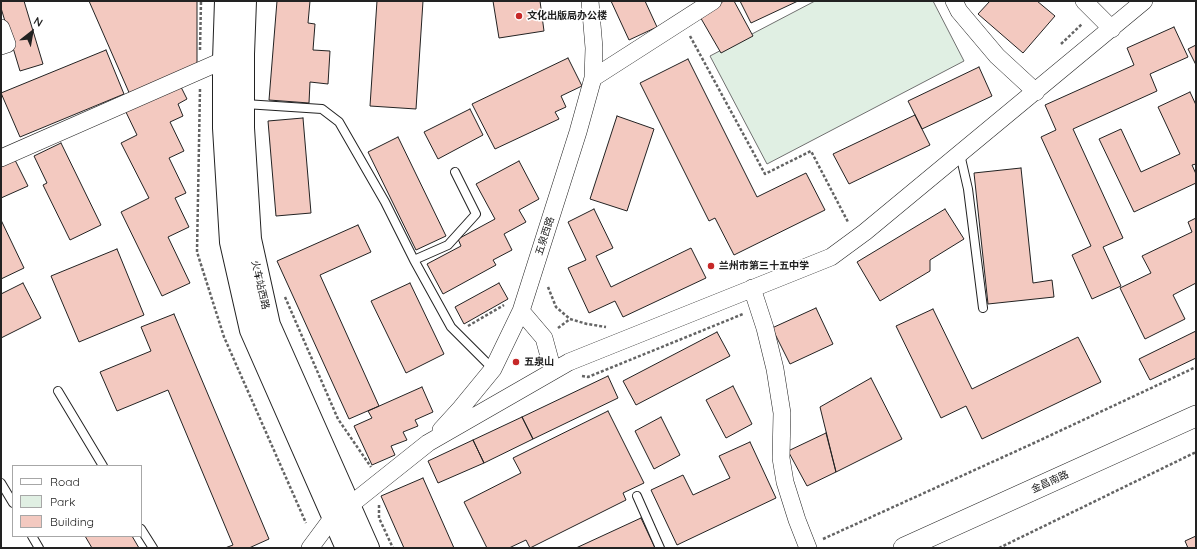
<!DOCTYPE html>
<html>
<head>
<meta charset="utf-8">
<style>
  body { margin:0 }
  #map { position:relative; width:1197px; height:549px; overflow:hidden; background:#fff; font-family:Quicksand,sans-serif }
  canvas { display:block }
  .frame { position:absolute; inset:0; border:2px solid #222; pointer-events:none }
  .legend { position:absolute; left:12px; top:465px; width:130px; height:72px; box-sizing:border-box; background:#fff; border:1px solid #a7a7a7; margin:0; padding:5px 7px; list-style:none; font-size:12px; color:#222 }
  .legend li { display:flex; align-items:center; gap:8px; height:20px }
  .legend b { width:20px; border:1px solid #a7a7a7 }
  .north { position:absolute; left:12px; top:12px; width:40px; height:40px; -webkit-text-stroke:3px #fff; paint-order:stroke; rotate:31deg; font-size:11px; font-weight:700; line-height:16px; text-align:center; color:#222 }
  .north::after { content:''; display:block; margin:auto; width:14px; height:18px; background:#222; clip-path:polygon(50% 0,100% 100%,50% 72%,0 100%) }
</style>
</head>
<body>
<div id="map">
<canvas width="1197" height="549"></canvas>
<div class="frame"></div>
<ul class="legend">
<li><b style="height:5px;background:#fff"></b>Road</li>
<li><b style="height:11px;background:#e0efe3"></b>Park</li>
<li><b style="height:11px;background:#f3c9c0"></b>Building</li>
</ul>
<div class="north">N</div>
</div>
<script>
const context = document.querySelector('canvas').getContext('2d');
context.lineJoin = 'round';
function fill(path, color) {
  context.fillStyle = color;
  context.fill(path, 'evenodd');
}
function shape(rows) {
  const path = new Path2D();
  for (const r of rows) {
    path.moveTo(r[0], r[1]);
    for (let i = 2; i < r.length; i += 2) path.lineTo(r[i], r[i + 1]);
  }
  return path;
}
function trace(path, color, width, dash) {
  context.strokeStyle = color;
  context.lineWidth = width;
  context.lineCap = dash ? 'butt' : 'round';
  context.setLineDash(dash || []);
  context.stroke(path);
}
function label(font, color, halo, rows, align = 'center') {
  context.font = font + ' Quicksand,"Noto Sans SC",sans-serif';
  context.lineWidth = 3;
  context.setLineDash([]);
  context.textBaseline = 'middle';
  context.strokeStyle = halo;
  context.fillStyle = color;
  for (const [text, x, y, turn = 0] of rows) {
    context.save();
    context.translate(x, y);
    context.rotate((+turn || 0) * Math.PI / 180);
    context.textAlign = isNaN(turn) ? turn : align;
    if (halo) context.strokeText(text, 0, 0);
    context.fillText(text, 0, 0);
    context.restore();
  }
}
const green = shape([
  [815,1,933,1,964,61,767,164,710,56,815,1]
]);
fill(green, '#e0efe3');
trace(green, '#6f6f6f', 1);
const building = shape([
  [1,1,24,1,43,64,20,71,1,8,1,1],
  [89,1,197,1,197,69,131,97,89,1],
  [277,1,310,1,308,23,315,24,313,50,330,51,328,84,310,82,309,103,269,100,277,1],
  [377,1,423,1,416,109,370,106,377,1],
  [493,1,540,1,544,31,499,38,493,1],
  [611,1,645,1,657,27,629,40,611,1],
  [724,1,734,1,753,36,721,53,699,15,724,1],
  [740,1,798,1,751,23,740,1],
  [990,1,1037,1,1055,16,1023,53,978,14,990,1],
  [1174,27,1188,57,1150,74,1157,91,1073,129,1123,238,1103,247,1121,286,1092,299,1072,255,1091,246,1041,137,1056,130,1045,105,1134,65,1127,48,1174,27],
  [1196,45,1196,65,1188,49,1196,45],
  [106,50,124,94,20,137,1,93,106,50],
  [568,58,582,86,561,96,566,107,555,112,559,119,495,149,472,104,568,58],
  [688,59,757,197,806,173,825,210,734,255,715,218,709,221,640,83,688,59],
  [979,67,992,96,922,129,908,101,979,67],
  [178,81,187,99,178,104,183,116,170,122,184,151,169,158,186,193,175,198,189,227,168,237,190,283,162,296,121,212,149,198,121,143,137,135,124,108,178,81],
  [1190,92,1196,105,1196,164,1192,165,1196,174,1196,183,1134,212,1099,139,1121,129,1141,172,1180,154,1158,107,1190,92],
  [470,109,483,135,438,159,424,132,470,109],
  [915,115,930,145,849,184,833,154,915,115],
  [617,116,654,129,627,211,590,199,617,116],
  [303,118,311,213,276,216,268,121,303,118],
  [398,137,446,236,416,250,368,152,398,137],
  [61,143,101,225,70,240,43,185,47,183,34,156,61,143],
  [15,160,28,186,1,198,1,167,15,160],
  [519,161,539,199,519,210,526,222,504,234,512,250,493,260,496,265,443,294,427,264,461,246,458,239,495,219,476,184,519,161],
  [1021,168,1033,283,1052,280,1054,297,988,304,974,173,1021,168],
  [594,209,613,248,596,256,611,287,691,248,706,278,623,317,615,301,589,313,568,268,586,260,568,222,594,209],
  [945,209,964,239,930,260,930,271,880,301,857,262,945,209],
  [1196,218,1196,283,1173,295,1185,319,1145,339,1120,288,1151,273,1142,256,1192,232,1188,222,1196,218],
  [1,220,24,268,1,279,1,220],
  [358,225,371,252,320,275,379,406,349,419,277,261,358,225],
  [117,249,144,315,79,342,51,276,117,249],
  [23,283,41,318,1,338,1,294,23,283],
  [410,283,444,354,406,373,371,301,410,283],
  [499,283,508,299,464,324,455,307,499,283],
  [816,308,833,344,790,364,772,328,816,308],
  [933,309,972,389,1078,337,1101,382,982,439,966,406,941,418,896,326,933,309],
  [174,314,269,539,249,548,225,548,233,545,168,390,117,411,100,372,151,351,141,327,174,314],
  [1196,331,1196,358,1150,380,1139,359,1196,331],
  [717,332,730,356,636,405,623,381,717,332],
  [608,376,618,398,533,439,522,417,608,376],
  [871,378,902,439,836,472,820,407,871,378],
  [733,386,752,424,726,438,706,400,733,386],
  [422,387,433,412,415,420,418,426,403,432,407,440,391,446,395,455,372,465,354,426,372,418,368,411,422,387],
  [608,411,644,483,623,493,626,500,530,548,526,540,509,548,487,548,464,502,521,473,513,458,608,411],
  [522,417,533,439,484,463,473,440,522,417],
  [661,417,680,455,654,469,635,431,661,417],
  [826,433,836,472,807,486,788,451,826,433],
  [473,440,484,463,438,483,428,461,473,440],
  [750,442,776,498,677,545,651,490,683,475,693,495,730,478,719,456,750,442],
  [423,478,454,548,404,548,381,496,423,478],
  [641,518,655,548,576,548,641,518],
  [85,536,132,536,139,548,92,548,85,536],
  [1196,536,1196,548,1188,548,1185,541,1196,536]
]);
fill(building, '#f3c9c0');
trace(building, '#222', 1);
const service = shape([
  [245,104,322,109,339,122,385,202,414,260,451,327,493,369],
  [960,154,968,189,983,308],
  [414,260,448,245,476,214,455,172],
  [58,391,103,466],
  [1,483,13,503],
  [637,496,660,548],
  [141,529,153,548],
  [32,536,39,548]
]);
const minor = shape([
  [954,1,959,11,997,56,1036,92],
  [1084,1,1112,29],
  [1,28,7,44,1,46],
  [593,78,713,1],
  [1,158,224,60],
  [752,288,765,328,775,369,782,413,781,458,785,482,797,520,808,548],
  [521,311,544,338,553,371],
  [441,430,461,408,493,369,521,311,578,132,593,78,594,48,590,1],
  [310,548,333,517,349,506,428,443,569,362,831,257,865,232,1144,1]
]);
const tertiary = shape([
  [904,548,1196,416]
]);
const secondary = shape([
  [226,1,224,60,224,128,231,242,251,330,347,548],
  [245,1,243,54,243,128,250,239,269,325,368,548]
]);
trace(service, '#222', 10);
trace(minor, '#222', 18);
trace(tertiary, '#222', 22);
trace(secondary, '#222', 24);
trace(shape([
  [690,36,765,174,811,151,848,222],
  [1061,44,1082,24],
  [200,50,201,1],
  [200,89,197,252,224,337,306,523],
  [548,287,556,307,570,319,587,324,606,327],
  [285,297,338,419,371,467],
  [468,326,504,305],
  [558,328,570,319],
  [582,376,588,377,743,314],
  [379,505,379,518,393,548],
  [823,539,1034,443,1196,367],
  [999,548,1196,452]
]), '#646464', 2.5, [3, 2]);
trace(service, '#fff', 8);
trace(minor, '#fff', 17);
trace(tertiary, '#fff', 21);
trace(secondary, '#fff', 22);
for (const [x, y, r, color] of [
  [519,16,4,"#c62828"],
  [711,266,4,"#c62828"],
  [516,362,4,"#c62828"]
]) {
  const dot = new Path2D();
  dot.arc(x, y, r, 0, 2 * Math.PI);
  context.fillStyle = color;
  context.fill(dot);
  trace(dot, '#fff', 1.5);
}
label('bold 10px', '#222', '#fff', [
  ["文化出版局办公楼",527,16],
  ["兰州市第三十五中学",719,266],
  ["五泉山",524,362]
], 'left');
label('10px', '#222', '#fff', [
  ["五泉西路",545,236,-72],
  ["火车站西路",260,285,77],
  ["金昌南路",1050,482,-24]
]);
</script>
</body>
</html>
